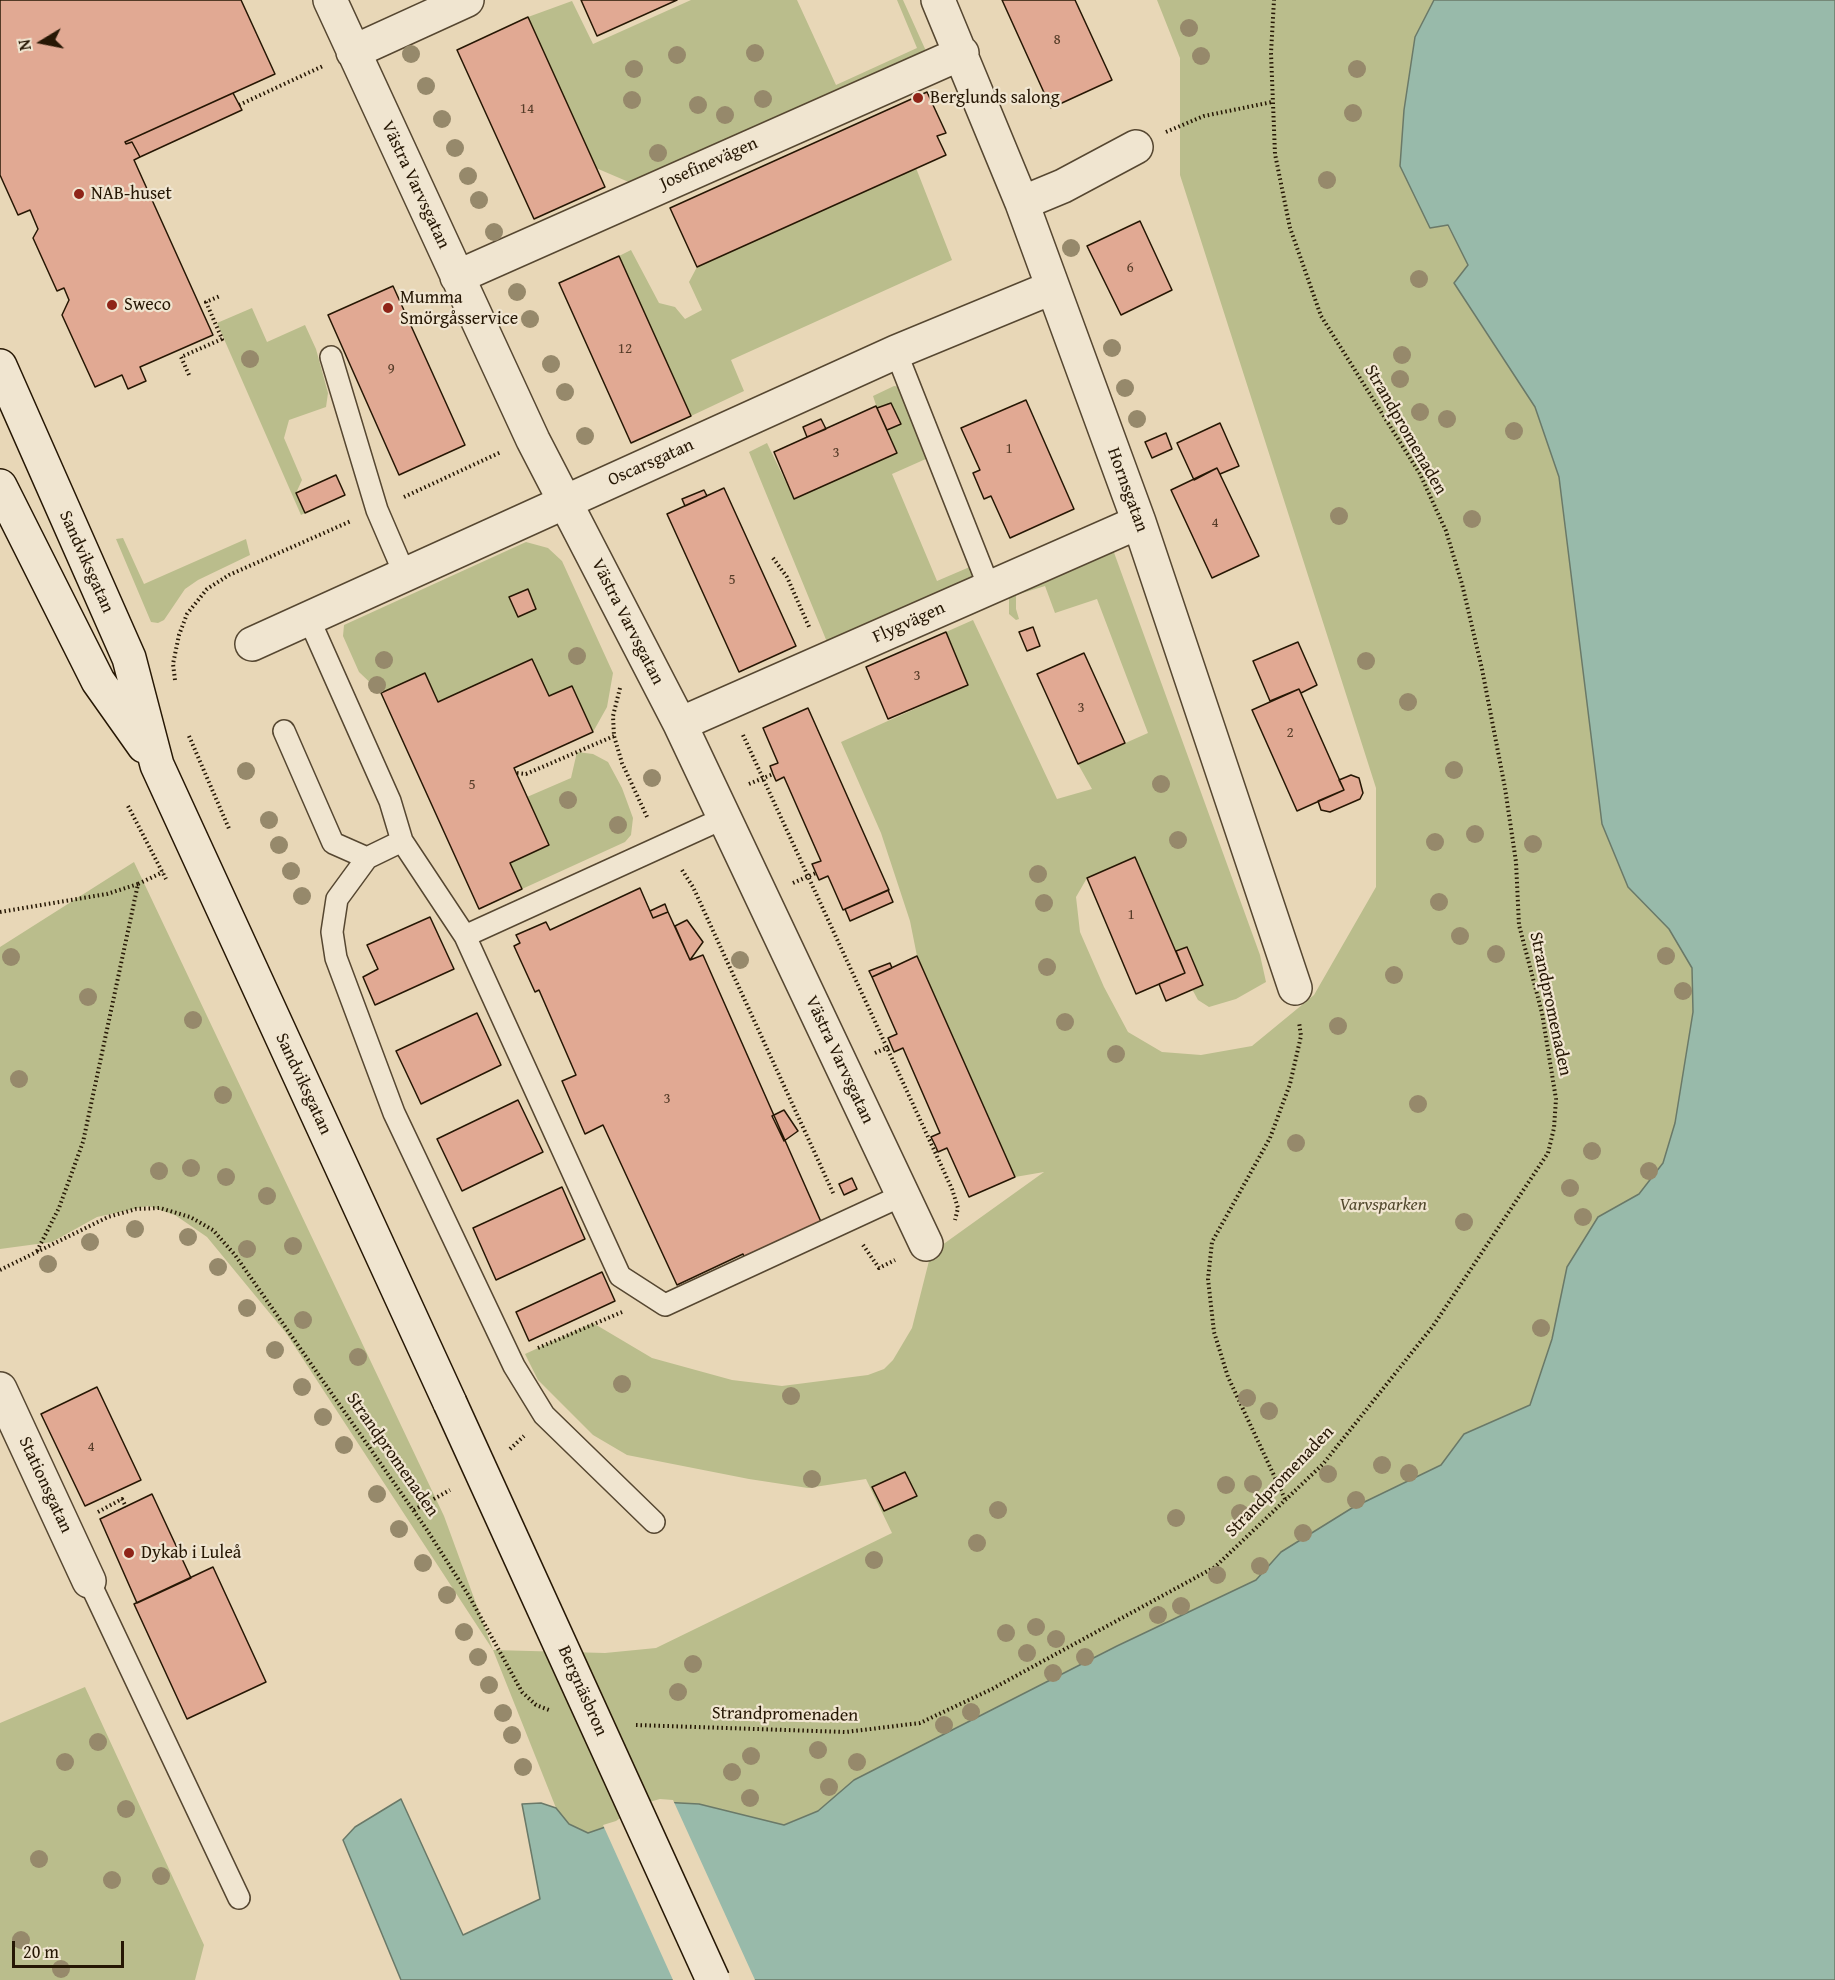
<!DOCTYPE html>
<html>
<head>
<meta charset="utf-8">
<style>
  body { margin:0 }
  #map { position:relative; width:1835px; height:1980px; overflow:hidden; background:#e8d7b7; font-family:"Gentium Book Plus",serif }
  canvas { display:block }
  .north { position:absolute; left:12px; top:12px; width:60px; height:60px; -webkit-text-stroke:4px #f0e5d0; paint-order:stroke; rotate:260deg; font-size:16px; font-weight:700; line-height:24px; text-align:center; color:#261704 }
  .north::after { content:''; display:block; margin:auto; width:21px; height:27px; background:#261704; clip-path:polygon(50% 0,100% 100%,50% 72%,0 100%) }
  .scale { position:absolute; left:12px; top:1941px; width:112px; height:27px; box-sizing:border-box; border:3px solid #261704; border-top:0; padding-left:8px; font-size:18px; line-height:21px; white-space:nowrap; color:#261704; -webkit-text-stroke:4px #f0e5d0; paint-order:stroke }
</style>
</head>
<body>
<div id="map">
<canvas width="1835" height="1980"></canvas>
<div class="north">N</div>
<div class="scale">20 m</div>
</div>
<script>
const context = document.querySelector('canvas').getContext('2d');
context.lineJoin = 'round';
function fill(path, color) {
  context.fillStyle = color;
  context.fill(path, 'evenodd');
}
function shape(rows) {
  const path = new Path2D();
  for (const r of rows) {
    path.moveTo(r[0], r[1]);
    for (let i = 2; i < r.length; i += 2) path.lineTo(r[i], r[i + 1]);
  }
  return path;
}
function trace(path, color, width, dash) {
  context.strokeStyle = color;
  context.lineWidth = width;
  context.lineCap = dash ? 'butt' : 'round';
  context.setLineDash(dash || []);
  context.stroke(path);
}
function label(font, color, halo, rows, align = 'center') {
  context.font = font + ' "Gentium Book Plus",serif';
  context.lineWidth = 4.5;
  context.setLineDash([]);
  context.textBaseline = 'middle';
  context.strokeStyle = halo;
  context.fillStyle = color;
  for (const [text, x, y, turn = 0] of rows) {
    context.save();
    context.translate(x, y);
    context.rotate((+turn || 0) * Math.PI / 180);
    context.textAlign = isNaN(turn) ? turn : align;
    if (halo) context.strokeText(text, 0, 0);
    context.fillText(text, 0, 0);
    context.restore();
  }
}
fill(shape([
  [691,0,797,0,836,85,917,48,897,0,903,0,926,51,631,183,596,168,528,17,572,1,593,44],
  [1157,0,1434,0,1415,37,1412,72,1431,228,1447,225,1469,265,1457,280,1473,313,1535,407,1559,477,1579,634,1628,887,1669,929,1692,968,1693,1012,1675,1123,1663,1163,1639,1194,1598,1217,1552,1339,1530,1405,1464,1434,1441,1465,1352,1508,1281,1552,1256,1580,1117,1646,854,1780,818,1811,783,1825,699,1804,617,1823,588,1833,569,1824,556,1808,493,1650,286,1333,207,1237,175,1215,148,1206,97,1217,52,1242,0,1249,0,947,134,862,444,1516,493,1650,605,1653,656,1648,892,1533,866,1479,808,1488,749,1479,627,1455,593,1435,538,1380,525,1354,593,1323,652,1358,732,1380,782,1386,868,1375,884,1369,893,1360,912,1328,931,1253,1044,1172,1015,1177,917,956,910,921,881,833,841,742,968,685,946,632,973,620,1057,799,1092,789,1078,764,1148,733,1097,599,1055,613,1045,586,1016,595,1016,609,1019,619,1016,620,1009,614,1009,592,1112,547,1260,955,1266,982,1236,999,1209,1007,1198,1000,1192,989,1203,985,1188,947,1176,951,1135,858,1087,878,1076,897,1080,932,1104,987,1128,1032,1162,1052,1201,1055,1252,1046,1314,995,1376,887,1376,788,1180,175,1180,58],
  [916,168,952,260,731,360,744,391,691,416,619,256,631,250,659,303,675,307,685,319,702,310,689,282,697,267],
  [252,308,267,342,305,325,316,349,328,393,326,407,289,420,284,438,302,480,296,493,305,513,301,515,217,323],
  [894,386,900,387,928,458,892,474,937,581,972,566,974,577,827,642,749,452,767,443,794,499,897,453,887,430,900,424,891,403,877,408,873,396],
  [123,538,144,584,246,539,250,555,198,580,185,589,164,620,158,623,151,622,116,539],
  [526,542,548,548,562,561,613,673,607,707,593,732,572,686,549,696,532,659,438,702,425,673,381,693,359,672,343,636,344,625],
  [577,752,593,754,608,762,622,788,633,818,631,835,625,842,522,889,510,863,549,845,527,797,571,778],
  [85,1687,204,1945,195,1980,0,1980,0,1723]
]), '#babd8c');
const water = shape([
  [1434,0,1835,0,1835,1980,401,1980,343,1840,355,1827,401,1799,463,1935,540,1899,522,1804,541,1803,556,1808,569,1824,588,1833,617,1823,661,1802,699,1804,784,1825,818,1811,854,1780,1117,1646,1256,1580,1281,1552,1352,1508,1441,1465,1464,1434,1530,1405,1552,1339,1567,1267,1598,1217,1639,1194,1663,1163,1675,1123,1693,1012,1692,968,1669,929,1628,887,1602,824,1559,477,1535,407,1454,283,1468,265,1448,225,1430,228,1400,166,1404,110,1415,37,1434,0]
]);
fill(water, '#98baaa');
trace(water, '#6a7968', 1.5);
fill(shape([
  [660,1799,673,1800,755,1980,673,1980,603,1825,616,1821,638,1805]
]), '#e8d7b7');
const building = shape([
  [0,0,241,0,275,74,125,142,126,144,132,142,140,157,134,160,213,335,140,367,146,381,128,389,122,375,95,387,62,315,69,300,64,288,57,291,33,238,38,229,30,210,18,215,0,175,0,0],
  [581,0,677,0,597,36,581,0],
  [1002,0,1075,0,1112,80,1051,108,1002,0],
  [528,17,605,187,534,219,457,50,528,17],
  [927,92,946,133,937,136,946,155,697,267,670,208,927,92],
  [233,93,242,110,140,157,132,142,126,144,125,142,233,93],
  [1140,221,1172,290,1121,315,1087,246,1140,221],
  [619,256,691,416,631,443,559,283,619,256],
  [393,286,465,445,399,475,328,315,393,286],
  [1026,400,1074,509,1010,538,991,496,984,499,973,473,980,470,961,428,1026,400],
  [891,403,901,424,887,430,877,408,891,403],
  [876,406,897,453,794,499,774,452,876,406],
  [821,419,826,429,807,437,803,427,821,419],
  [1220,423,1239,466,1220,474,1217,468,1194,480,1177,443,1220,423],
  [1166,433,1172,449,1152,458,1145,442,1166,433],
  [1217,468,1259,556,1212,578,1171,490,1217,468],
  [336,475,345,495,305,513,296,493,336,475],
  [724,488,796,646,739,672,667,514,724,488],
  [704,490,707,496,685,506,682,499,704,490],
  [528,589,536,609,518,617,509,597,528,589],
  [1033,627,1040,646,1027,651,1019,632,1033,627],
  [946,632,968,685,888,719,866,667,946,632],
  [1298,642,1317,685,1301,693,1299,689,1270,701,1253,661,1298,642],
  [1084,653,1125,743,1078,764,1037,674,1084,653],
  [532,659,549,696,572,686,593,732,514,768,549,845,510,863,522,889,479,909,381,693,425,673,438,702,532,659],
  [1299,689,1344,790,1297,811,1252,710,1299,689],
  [808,708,889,890,843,910,828,876,819,880,812,864,821,861,784,777,776,781,773,774,770,766,778,763,763,728,808,708],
  [1351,775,1359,778,1363,793,1360,799,1330,812,1321,810,1318,801,1344,790,1339,780,1351,775],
  [1135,857,1185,973,1136,994,1087,878,1135,857],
  [640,888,653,918,668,912,690,960,703,955,822,1224,745,1259,743,1254,677,1285,603,1125,585,1134,562,1081,576,1075,539,990,535,992,514,946,520,943,516,935,546,922,550,930,640,888],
  [888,890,893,902,850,921,845,909,888,890],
  [665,904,668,912,653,918,650,911,665,904],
  [430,917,454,969,375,1005,363,977,378,969,367,945,430,917],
  [687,920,703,942,690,960,675,926,687,920],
  [1187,947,1203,985,1166,1001,1159,984,1185,973,1176,951,1187,947],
  [917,956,1015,1177,969,1197,947,1148,938,1152,935,1145,931,1137,940,1133,903,1048,894,1052,888,1038,897,1034,872,977,917,956],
  [890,963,892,968,872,977,869,971,890,963],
  [477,1013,501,1065,421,1104,396,1051,477,1013],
  [518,1100,543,1152,462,1191,437,1139,518,1100],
  [784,1110,798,1131,784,1141,772,1116,784,1110],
  [852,1178,857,1189,844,1195,839,1184,852,1178],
  [562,1187,585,1239,496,1280,473,1228,562,1187],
  [602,1272,615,1301,529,1341,516,1312,602,1272],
  [97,1387,141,1480,85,1506,41,1414,97,1387],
  [905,1472,917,1496,884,1511,872,1487,905,1472],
  [152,1494,191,1578,137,1603,100,1519,152,1494],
  [213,1567,266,1682,187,1719,134,1604,213,1567]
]);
fill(building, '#e1a993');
trace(building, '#261704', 1.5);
const lane = shape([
  [896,352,989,587],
  [331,357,377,510,405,575],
  [309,619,390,801,402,841,465,936,620,1276,665,1305,903,1195],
  [284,731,333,843,367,858],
  [402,841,367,858,337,899,332,932,336,958,394,1113,514,1366,544,1415,654,1522],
  [465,936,724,818],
  [89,1581,239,1898]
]);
const street = shape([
  [330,0,533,440,680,724,926,1244],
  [938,0,1022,203,1139,522,1295,988],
  [353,52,467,0],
  [1022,203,1063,186,1136,147],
  [457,277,962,53],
  [252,644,896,352,1051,288],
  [680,724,1139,522],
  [0,1389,89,1581]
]);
const secondary = shape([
  [0,366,129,658,157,765,450,1403],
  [0,486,98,681,144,746]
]);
trace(lane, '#564731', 24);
trace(street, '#564731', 36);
trace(secondary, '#261704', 36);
trace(shape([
  [239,105,323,66],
  [1166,132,1204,116,1272,102],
  [189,375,181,357,222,339,206,302,220,296],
  [404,497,501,452],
  [773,558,787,577,810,629],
  [175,680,173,664,179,635,187,614,207,589,229,575,351,521],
  [620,688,613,716,614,736,622,763,648,819],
  [743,735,952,1189,958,1208,955,1220],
  [189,736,230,831],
  [517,773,526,774,614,736],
  [749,784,773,774],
  [128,806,166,879],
  [682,870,693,887,834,1195],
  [793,883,816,873],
  [0,912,107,894,138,884],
  [875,1053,891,1046],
  [863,1245,879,1268,895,1260],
  [37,1251,59,1208,83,1142,138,884,163,872],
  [0,1270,108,1217,136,1209,160,1208,190,1217,213,1230,235,1255,427,1530,469,1596,522,1692,536,1705,549,1710],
  [538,1348,622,1312],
  [510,1449,524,1436],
  [1285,1499,1228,1377,1214,1332,1208,1279,1212,1242,1270,1138,1290,1084,1301,1036,1299,1022],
  [414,1510,450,1490],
  [98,1512,122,1499,126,1507],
  [636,1725,846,1732,920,1723,992,1689,1215,1567,1323,1464,1433,1326,1548,1153,1554,1128,1556,1099,1542,1013,1519,925,1516,862,1505,788,1482,669,1462,584,1446,531,1420,474,1321,316,1290,228,1275,154,1271,53,1274,0]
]), '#261704', 4, [1.5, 3]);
trace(lane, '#f0e5d0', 21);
trace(street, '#f0e5d0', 33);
trace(secondary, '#f0e5d0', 33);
const secondaryBridge = shape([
  [450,1403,713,1980]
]);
trace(secondaryBridge, '#261704', 36, []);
trace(secondaryBridge, '#f0e5d0', 33);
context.fillStyle = '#96896b';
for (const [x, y] of [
  [1189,28],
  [755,53],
  [411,54],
  [677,55],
  [1201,56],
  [634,69],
  [1357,69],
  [426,86],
  [763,99],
  [632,100],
  [698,105],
  [1353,113],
  [725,115],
  [442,119],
  [455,148],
  [658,153],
  [468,176],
  [1327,180],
  [479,200],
  [494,232],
  [1071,248],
  [1419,279],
  [517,292],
  [530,319],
  [1112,348],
  [1402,355],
  [250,359],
  [551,364],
  [1400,379],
  [1125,388],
  [565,392],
  [1420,412],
  [1137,419],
  [1447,419],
  [1514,431],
  [585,436],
  [1339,516],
  [1472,519],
  [577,656],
  [384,660],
  [1366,661],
  [377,685],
  [1408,702],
  [1454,770],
  [246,771],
  [652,778],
  [1161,784],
  [568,800],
  [269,820],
  [618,825],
  [1475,834],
  [1178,840],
  [1435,842],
  [1533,844],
  [279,845],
  [291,871],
  [1038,874],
  [302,896],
  [1439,902],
  [1044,903],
  [1460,936],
  [1496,954],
  [1666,956],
  [11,957],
  [740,960],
  [1047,967],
  [1394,975],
  [1683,991],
  [88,997],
  [193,1020],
  [1065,1022],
  [1338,1026],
  [1116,1054],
  [19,1079],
  [223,1095],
  [1418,1104],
  [1296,1143],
  [1592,1151],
  [191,1168],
  [159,1171],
  [1649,1171],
  [226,1177],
  [1570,1188],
  [267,1196],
  [1583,1217],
  [1464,1222],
  [135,1229],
  [188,1237],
  [90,1242],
  [293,1246],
  [247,1249],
  [48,1264],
  [218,1267],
  [247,1308],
  [303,1320],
  [1541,1328],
  [275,1350],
  [358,1357],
  [622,1384],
  [302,1387],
  [791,1396],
  [1247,1398],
  [1269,1411],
  [323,1417],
  [344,1445],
  [1382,1465],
  [1409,1473],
  [1328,1474],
  [812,1479],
  [1253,1484],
  [1226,1485],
  [377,1494],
  [1356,1500],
  [998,1510],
  [1240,1513],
  [1176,1518],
  [399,1529],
  [1303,1533],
  [977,1543],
  [874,1560],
  [423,1563],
  [1260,1566],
  [1217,1575],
  [447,1595],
  [1181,1606],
  [1158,1615],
  [1036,1627],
  [464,1632],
  [1006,1633],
  [1056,1639],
  [1027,1653],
  [478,1657],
  [1085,1657],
  [693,1664],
  [1053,1673],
  [489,1685],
  [678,1692],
  [971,1712],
  [503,1713],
  [944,1725],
  [512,1735],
  [98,1742],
  [818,1750],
  [751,1756],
  [65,1762],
  [857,1762],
  [523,1767],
  [732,1772],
  [829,1787],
  [750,1798],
  [126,1809],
  [39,1859],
  [161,1876],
  [112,1880],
  [21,1940],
  [61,1969]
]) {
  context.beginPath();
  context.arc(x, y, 9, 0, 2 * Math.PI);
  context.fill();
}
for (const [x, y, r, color] of [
  [918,98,6,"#8f2418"],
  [79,194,6,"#8f2418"],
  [112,305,6,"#8f2418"],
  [388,308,6,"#8f2418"],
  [129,1553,6,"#8f2418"]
]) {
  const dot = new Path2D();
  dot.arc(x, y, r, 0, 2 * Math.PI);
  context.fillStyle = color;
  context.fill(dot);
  trace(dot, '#f0e5d0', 2);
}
label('15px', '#553c28', null, [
  ["8",1057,40],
  ["14",527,109],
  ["6",1130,268],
  ["12",625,349],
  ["9",391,369],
  ["1",1009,449],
  ["3",836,453],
  ["4",1215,523],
  ["5",732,580],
  ["3",917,676],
  ["3",1081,708],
  ["2",1290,733],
  ["5",472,785],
  ["1",1131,915],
  ["3",667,1099],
  ["4",91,1447]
]);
label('18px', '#261704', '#f0e5d0', [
  ["Berglunds salong",930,98],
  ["NAB-huset",91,194],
  ["Mumma",400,298],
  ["Smörgåsservice",400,319],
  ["Sweco",124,305],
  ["Dykab i Luleå",141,1553]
], 'left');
label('18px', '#261704', '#f0e5d0', [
  ["Josefinevägen",709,164,-24],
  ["Västra Varvsgatan",415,185,65],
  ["Strandpromenaden",1405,430,60],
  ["Oscarsgatan",651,463,-24],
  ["Hornsgatan",1127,490,70],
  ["Sandviksgatan",86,562,66],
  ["Västra Varvsgatan",627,622,63],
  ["Flygvägen",909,623,-24],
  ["Strandpromenaden",1550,1004,78],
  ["Västra Varvsgatan",839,1060,65],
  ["Sandviksgatan",303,1084,65],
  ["Strandpromenaden",392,1455,55],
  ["Strandpromenaden",1280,1482,-46],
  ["Stationsgatan",45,1485,65],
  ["Bergnäsbron",582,1691,66],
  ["Strandpromenaden",785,1715,1]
]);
label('italic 18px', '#52492d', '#f0e5d0', [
  ["Varvsparken",1383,1205]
]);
</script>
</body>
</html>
